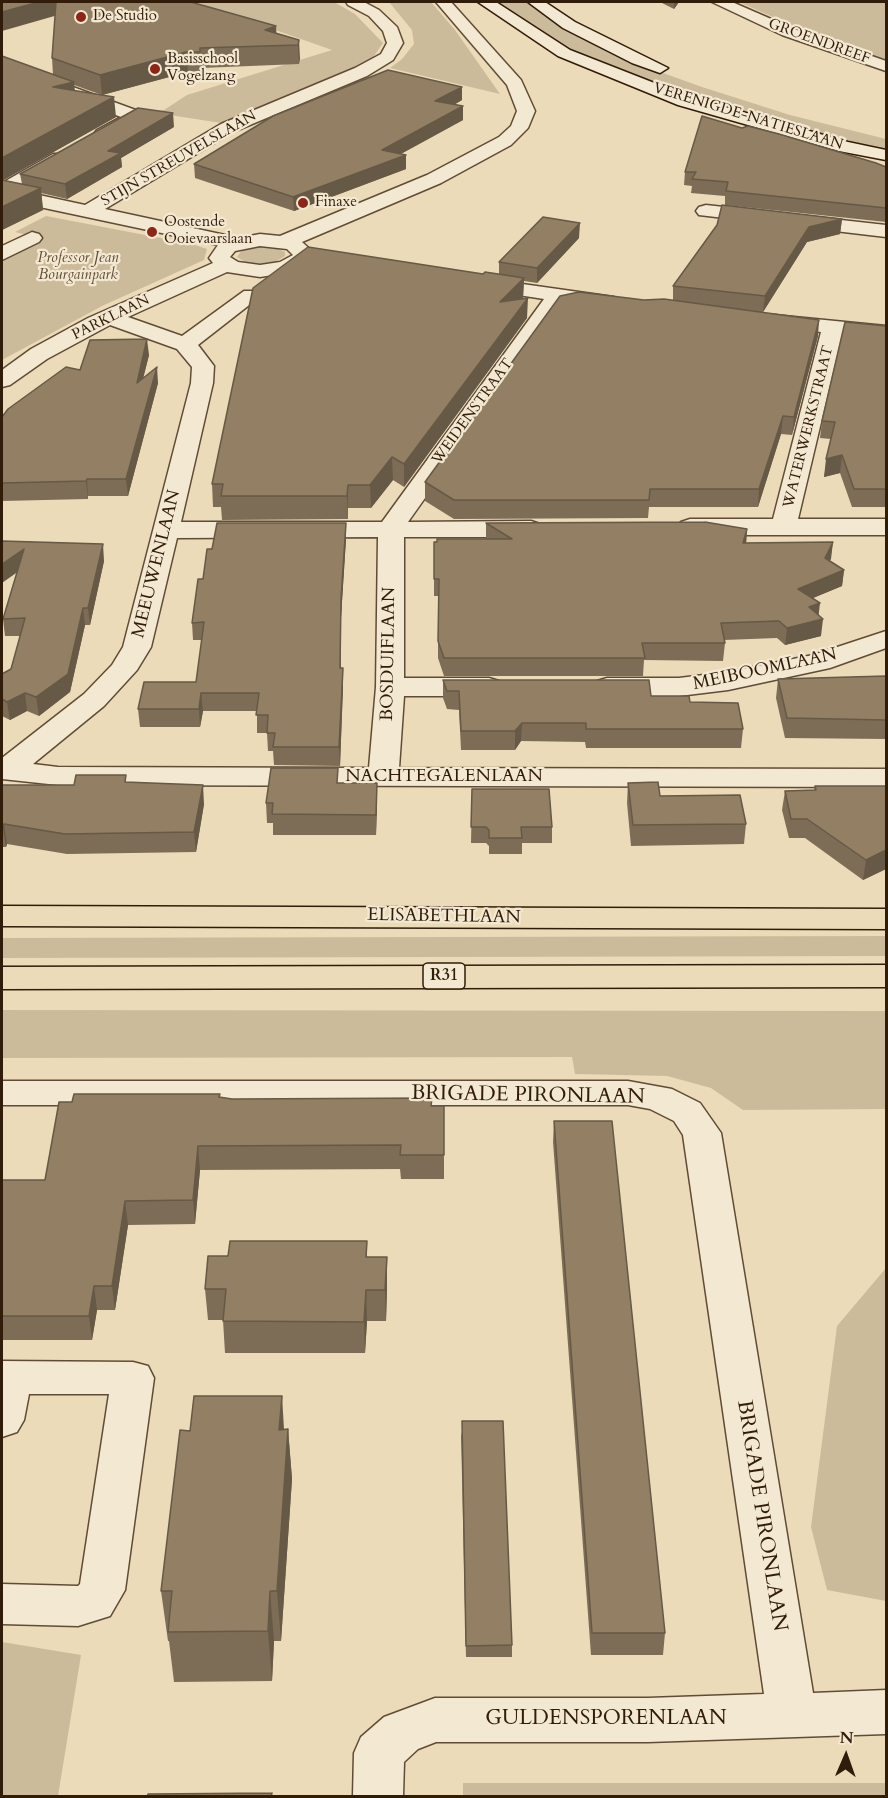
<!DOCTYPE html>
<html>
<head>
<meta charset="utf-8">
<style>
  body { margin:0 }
  #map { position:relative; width:888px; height:1798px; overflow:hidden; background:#ecdbb8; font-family:Cardo,serif }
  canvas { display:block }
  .frame { position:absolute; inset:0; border:3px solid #311c0a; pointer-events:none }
  .north { position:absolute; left:816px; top:1726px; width:60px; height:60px; -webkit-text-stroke:4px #f3e8d1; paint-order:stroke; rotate:2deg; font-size:16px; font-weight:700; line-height:24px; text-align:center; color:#311c0a }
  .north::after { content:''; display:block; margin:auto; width:21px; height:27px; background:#311c0a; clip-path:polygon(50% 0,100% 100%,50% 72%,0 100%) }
</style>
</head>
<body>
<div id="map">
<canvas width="888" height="1798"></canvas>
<div class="frame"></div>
<div class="north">N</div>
</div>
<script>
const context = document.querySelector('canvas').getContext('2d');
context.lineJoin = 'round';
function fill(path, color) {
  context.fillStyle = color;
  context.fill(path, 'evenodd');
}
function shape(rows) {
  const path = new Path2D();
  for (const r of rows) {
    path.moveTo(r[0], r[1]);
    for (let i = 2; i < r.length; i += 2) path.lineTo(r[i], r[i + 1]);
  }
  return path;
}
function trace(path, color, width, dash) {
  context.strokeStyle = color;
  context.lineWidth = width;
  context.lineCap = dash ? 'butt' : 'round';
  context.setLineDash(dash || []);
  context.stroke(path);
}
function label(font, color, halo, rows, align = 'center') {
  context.font = font + ' Cardo,serif';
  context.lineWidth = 4.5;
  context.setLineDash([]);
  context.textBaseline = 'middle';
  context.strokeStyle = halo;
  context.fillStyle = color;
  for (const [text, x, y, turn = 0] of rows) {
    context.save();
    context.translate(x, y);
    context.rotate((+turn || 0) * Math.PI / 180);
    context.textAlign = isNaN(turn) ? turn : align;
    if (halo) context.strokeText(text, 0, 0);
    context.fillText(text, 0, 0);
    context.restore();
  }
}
fill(shape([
  [196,2,334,2,355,14,383,43,374,56,354,70,221,123,150,112,164,110,187,95,332,50],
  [389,2,431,2,455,30,500,94,390,68,402,59,414,44,412,30],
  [496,2,526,2,581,37,652,69,702,87,790,115,886,139,886,151,827,138,689,98,634,77,570,49,513,15],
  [739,2,886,2,886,61,818,37],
  [46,216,192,244,207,249,204,260,102,306,2,360,2,261,43,239,15,232],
  [260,246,279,249,285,252,285,256,275,262,260,264,247,263,237,257,242,250],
  [886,936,886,956,2,958,2,938],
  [2,1010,886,1011,886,1109,743,1110,711,1088,667,1076,575,1074,572,1057,2,1058],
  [886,1268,886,1601,827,1590,811,1527,837,1326],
  [2,1642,81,1655,58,1796,2,1796],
  [463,1783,886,1783,886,1796,463,1796]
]), '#ccbb9a');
const minor = shape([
  [346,2,364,2,379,10,397,27,403,43,393,60,367,76,233,132,105,209,239,238,260,234,280,236,427,175,499,137,511,126,517,111,507,85,436,2,451,2,521,80,535,111,528,128,511,145,441,183,302,242,312,251,326,254,329,258,326,262,307,263,292,272,260,277,227,272,128,317,182,336,244,291,258,291,262,295,198,345,214,366,213,383,181,522,382,522,544,299,473,288,470,284,473,280,480,278,614,297,618,301,614,305,607,307,564,302,408,522,531,521,540,524,544,529,540,534,531,537,404,537,404,678,489,678,499,681,503,687,499,693,489,696,404,696,399,768,886,769,886,787,58,785,2,779,2,758,84,694,112,665,123,647,191,383,192,367,177,349,110,325,47,359,10,385,2,387,2,370,31,349,88,318,213,263,209,258,218,245,2,199,2,183,53,154,67,154,69,158,67,162,16,190,85,205,221,124,355,68,381,54,387,43,383,31,369,16,348,5,346,2],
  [260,246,287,249,293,255,280,262,260,265,238,262,230,257,235,251,260,246],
  [378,537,376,687,369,768,58,767,33,764,104,706,137,670,151,647,177,538,378,537],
  [712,2,732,2,794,29,886,61,886,71,782,35,712,2],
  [2,61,141,112,144,116,109,138,97,138,94,134,97,130,121,117,2,72,2,61],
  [706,205,886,225,886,237,699,215,696,211,699,207,706,205],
  [32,232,39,234,42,238,39,242,2,260,2,246,32,232],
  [774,315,886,326,886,339,842,334,798,519,886,519,886,535,690,535,681,532,677,527,681,522,690,519,773,519,821,332,766,326,763,321,766,316,774,315],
  [886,631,886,648,830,668,728,690,679,696,607,696,597,693,593,687,597,681,607,678,679,678,728,672,813,655,886,631],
  [2,1081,628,1081,672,1089,700,1103,721,1133,813,1693,886,1690,886,1734,648,1742,436,1742,418,1749,404,1762,403,1796,353,1796,354,1753,361,1737,384,1717,435,1698,648,1698,764,1694,683,1135,674,1121,650,1109,628,1105,2,1105,2,1081],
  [2,1361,133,1362,148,1366,154,1378,125,1590,110,1616,78,1626,2,1624,2,1584,78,1586,80,1584,109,1394,29,1394,24,1420,17,1432,2,1437,2,1361]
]);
const secondary = shape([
  [478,2,496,2,570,50,690,97,848,142,886,150,886,160,839,151,678,105,558,56,478,2],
  [528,2,545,2,575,22,668,68,660,73,632,63,563,28,528,2]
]);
const primary = shape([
  [2,906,886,909,886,929,2,926,2,906],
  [886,965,886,987,2,989,2,967,886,965]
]);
trace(minor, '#604c36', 3);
trace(secondary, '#311c0a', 3);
trace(primary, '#311c0a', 3);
fill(minor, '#f3e8d1');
fill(secondary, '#f3e8d1');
fill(primary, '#ecdbb8');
fill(shape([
  [2,2,276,26,276,33,299,40,299,64,201,68,202,71,188,72,102,95,74,85,74,91,116,117,3,180,22,184,20,174,174,127,121,158,122,167,67,199,41,193,43,210,2,230,2,56,53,75,52,58,55,16],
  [660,2,679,2,674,9],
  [462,87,462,100,454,105,463,106,463,120,401,154,406,169,294,211,195,178,194,164],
  [742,128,886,167,886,222,725,205,725,196,691,193,692,186,684,185,685,172],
  [842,219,840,234,807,242,763,312,818,336,792,435,781,434,758,507,649,507,648,518,454,519,425,501,425,482,644,300,673,300,673,286],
  [579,238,537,283,524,281,523,298,527,318,404,487,393,480,371,508,348,508,348,519,222,520,221,507,213,507,212,484,483,274,499,274,499,262],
  [886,326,886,507,852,507,840,473,824,477,831,439,820,438,822,421],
  [149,355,143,378,158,383,128,496,88,496,88,499,2,501,2,417,80,370],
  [486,523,747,529,746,543,833,542,830,561,844,570,842,586,813,598,819,615,821,636,785,645,777,638,724,640,725,643,723,661,644,660,643,676,444,676,438,658,438,596,434,596,434,542,486,539],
  [346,539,341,617,341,668,343,668,343,686,340,766,274,765,273,751,268,751,267,733,257,733,257,711,203,711,200,727,140,727,138,709,196,682,202,640,193,640,192,623,203,579],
  [2,541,104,561,90,625,85,625,70,692,39,716,27,711,10,720,2,716,2,674,11,669,20,636,5,636,3,619,17,572],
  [886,676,886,739,785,738,776,698,778,679],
  [443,680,651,696,690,702,743,729,741,748,586,748,585,742,521,741,515,750,461,750,459,710,447,709,443,698],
  [127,782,204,804,196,852,67,854,7,844,6,847,2,847,2,785,74,785],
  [338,783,377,803,376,835,273,835,273,823,267,823,266,803],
  [628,783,660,796,746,824,744,844,631,846,627,803],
  [815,786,886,786,886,869,863,880,805,838,789,838,782,810,785,791,814,790],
  [472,789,552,827,552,843,522,843,522,854,489,854,489,846,486,843,471,843],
  [220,1094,220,1097,232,1099,444,1106,444,1179,401,1179,400,1169,200,1170,195,1224,128,1225,115,1310,97,1310,92,1340,2,1340,2,1180,45,1180,72,1102],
  [554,1121,665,1633,663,1655,591,1655,553,1142],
  [367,1241,367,1257,387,1288,386,1321,367,1321,365,1353,225,1353,223,1320,208,1320,205,1289,228,1256],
  [284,1429,288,1429,292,1479,281,1641,274,1641,272,1681,174,1682,169,1641,168,1641,161,1591],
  [461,1432,512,1645,512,1657,466,1657]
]), '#7e6d56');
fill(shape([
  [39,2,57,2,58,15,2,31,2,12],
  [674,2,679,2,674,9],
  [276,26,277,45,265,30],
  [299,40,300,59,299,64,298,45],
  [186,52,188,72,102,95,100,75],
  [74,82,76,102,53,87],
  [462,87,462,100,435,115,435,101],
  [114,97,116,117,2,181,2,158],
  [463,106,463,120,382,164,406,155,406,169,294,211,293,197],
  [173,113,174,127,121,158,122,167,67,199,65,184,108,151],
  [41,188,43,210,2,230,2,207],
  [842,219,840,234,807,242,763,312,765,296,809,227],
  [580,223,579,238,537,283,537,268],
  [524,278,523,298,500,302],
  [528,298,527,318,404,487,404,464],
  [819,320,818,336,792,435,794,417],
  [147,339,149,355,138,399,137,383],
  [157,367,158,383,128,496,126,479],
  [783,416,781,434,758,507,759,489],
  [842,455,840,473,824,477,826,459],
  [392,457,393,480,371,508,370,485],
  [87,479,88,496,88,499,86,481],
  [348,485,348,519,347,496],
  [346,523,346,539,341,617,341,686,341,599],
  [747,529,746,545,743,543],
  [833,542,831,559,823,574,825,558],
  [103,544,104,561,90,625,88,608],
  [24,549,26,566,2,583,2,564],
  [844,570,842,586,796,605,798,589],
  [820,603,818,620,823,619,821,636,785,645,787,628,809,607],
  [83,608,85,625,70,692,39,716,36,697],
  [343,668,343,686,340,766,339,747],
  [25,693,27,711,10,720,7,702],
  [201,693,203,711,200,727,199,709],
  [522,723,521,741,515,750,515,731],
  [377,783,377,803,376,835,376,815],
  [203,785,204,804,196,852,194,832],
  [4,824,7,844,6,847,3,827],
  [886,850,886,869,863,880,866,860],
  [198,1146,200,1170,195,1224,193,1200],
  [125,1201,128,1225,115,1310,112,1286],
  [387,1257,387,1288,386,1321,385,1290],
  [94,1286,97,1310,92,1340,89,1316],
  [366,1290,367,1321,365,1353,364,1322],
  [282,1396,285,1446,279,1430],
  [288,1429,292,1479,281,1641,277,1591],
  [270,1591,274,1641,272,1681,268,1631]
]), '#665946');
const building = shape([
  [2,2,39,2,2,12,2,2],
  [56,2,191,2,276,26,265,30,299,40,298,45,200,48,200,52,186,52,100,75,52,58,56,2],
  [2,56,74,82,53,87,114,97,2,158,2,56],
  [388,70,462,87,435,101,463,106,382,150,406,155,293,197,194,164,273,116,388,70],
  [138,108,173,113,108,151,121,153,65,184,20,174,138,108],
  [702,116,742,128,748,126,779,134,876,163,886,167,886,208,726,191,728,182,692,179,696,172,685,172,702,116],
  [2,180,41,188,2,207,2,180],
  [722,205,842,219,809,227,765,296,673,286,717,225,722,205],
  [543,217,580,223,537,268,499,262,543,217],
  [308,247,483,274,485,272,524,278,500,302,528,298,404,464,392,457,370,485,348,485,347,496,221,496,223,484,212,484,253,288,308,247],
  [579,292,644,300,664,299,819,320,794,417,783,416,759,489,650,489,649,500,454,500,425,482,560,296,579,292],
  [845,322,886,326,886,489,854,489,842,455,826,459,835,422,822,421,845,322],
  [147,339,137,383,157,367,126,479,87,479,86,481,2,483,2,417,8,409,66,367,80,370,90,340,147,339],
  [705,522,747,529,743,543,833,542,825,558,844,570,798,589,820,603,809,607,823,619,787,628,779,621,721,623,725,643,642,643,645,658,444,658,438,641,439,579,434,579,434,542,437,542,437,539,512,539,486,523,705,522],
  [217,523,346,523,341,599,340,668,343,668,339,747,273,747,275,733,267,733,268,715,256,715,259,693,201,693,199,709,138,709,144,682,196,682,204,622,192,623,198,579,203,579,207,549,212,549,217,523],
  [2,541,103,544,88,608,83,608,68,674,36,697,25,693,7,702,2,699,2,674,11,669,25,618,3,619,24,549,2,564,2,541],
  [886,676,886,720,787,718,778,679,886,676],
  [443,680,649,680,651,696,689,696,690,702,738,703,743,729,586,729,586,723,522,723,515,731,461,731,459,691,447,691,443,680],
  [271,768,338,768,337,783,377,783,376,815,272,814,273,803,266,803,271,768],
  [76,775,126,775,125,782,203,785,194,832,65,834,4,824,3,827,2,827,2,785,74,785,76,775],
  [658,782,660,796,740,795,746,824,633,825,628,783,658,782],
  [815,786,886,786,886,850,866,860,807,819,791,819,785,791,816,790,815,786],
  [472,789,549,789,552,827,521,827,522,838,489,838,489,830,486,827,471,827,472,789],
  [74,1094,220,1094,219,1097,232,1099,432,1098,431,1106,444,1106,444,1155,400,1155,401,1145,198,1146,193,1200,125,1201,112,1286,94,1286,89,1316,2,1316,2,1180,45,1180,59,1102,72,1102,74,1094],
  [554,1121,612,1121,665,1633,592,1633,554,1121],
  [230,1241,367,1241,366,1257,387,1257,385,1290,366,1290,364,1322,223,1321,226,1289,205,1289,208,1256,228,1256,230,1241],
  [194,1396,282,1396,279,1430,288,1429,277,1591,270,1591,268,1631,168,1632,172,1591,161,1591,180,1430,190,1431,194,1396],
  [462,1421,503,1421,512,1645,466,1646,462,1421],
  [272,1793,271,1797,147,1797,148,1794,272,1793]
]);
fill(building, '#927f64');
trace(building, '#665946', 1.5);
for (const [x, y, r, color] of [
  [81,17,6,"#8f2418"],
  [155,69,6,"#8f2418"],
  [303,203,6,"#8f2418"],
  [152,232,6,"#8f2418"]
]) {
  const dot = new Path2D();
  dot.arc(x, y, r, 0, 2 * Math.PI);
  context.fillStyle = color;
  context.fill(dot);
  trace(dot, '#f3e8d1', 2);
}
label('15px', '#311c0a', '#f3e8d1', [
  ["De Studio",93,17],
  ["Basisschool",167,60],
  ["Vogelzang",167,77],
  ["Finaxe",315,203],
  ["Oostende",164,223],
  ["Ooievaarslaan",164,240]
], 'left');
label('15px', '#311c0a', '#f3e8d1', [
  ["GROENDREEF",819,42,20],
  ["VERENIGDE-NATIESLAAN",748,117,17],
  ["STIJN STREUVELSLAAN",179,159,-30],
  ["PARKLAAN",111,318,-26],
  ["WEIDENSTRAAT",473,412,-54],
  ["WATERWERKSTRAAT",809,427,-76]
]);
label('italic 15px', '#604c35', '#f3e8d1', [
  ["Professor Jean",78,259],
  ["Bourgainpark",78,276]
]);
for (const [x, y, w] of [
  [444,976,42]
]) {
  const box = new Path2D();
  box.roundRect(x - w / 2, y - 13, w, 26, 4.5);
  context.fillStyle = '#f3e8d1';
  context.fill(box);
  trace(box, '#311c0a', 1.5);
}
label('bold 16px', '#311c0a', null, [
  ["R31",444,976]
]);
label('18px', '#311c0a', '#f3e8d1', [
  ["MEEUWENLAAN",157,564,-76],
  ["BOSDUIFLAAN",389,654,-89],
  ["MEIBOOMLAAN",765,670,-12],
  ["NACHTEGALENLAAN",444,777],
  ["ELISABETHLAAN",444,917,1]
]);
label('21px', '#311c0a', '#f3e8d1', [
  ["BRIGADE PIRONLAAN",528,1096,1],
  ["BRIGADE PIRONLAAN",761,1516,81],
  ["GULDENSPORENLAAN",606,1719]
]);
</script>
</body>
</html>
